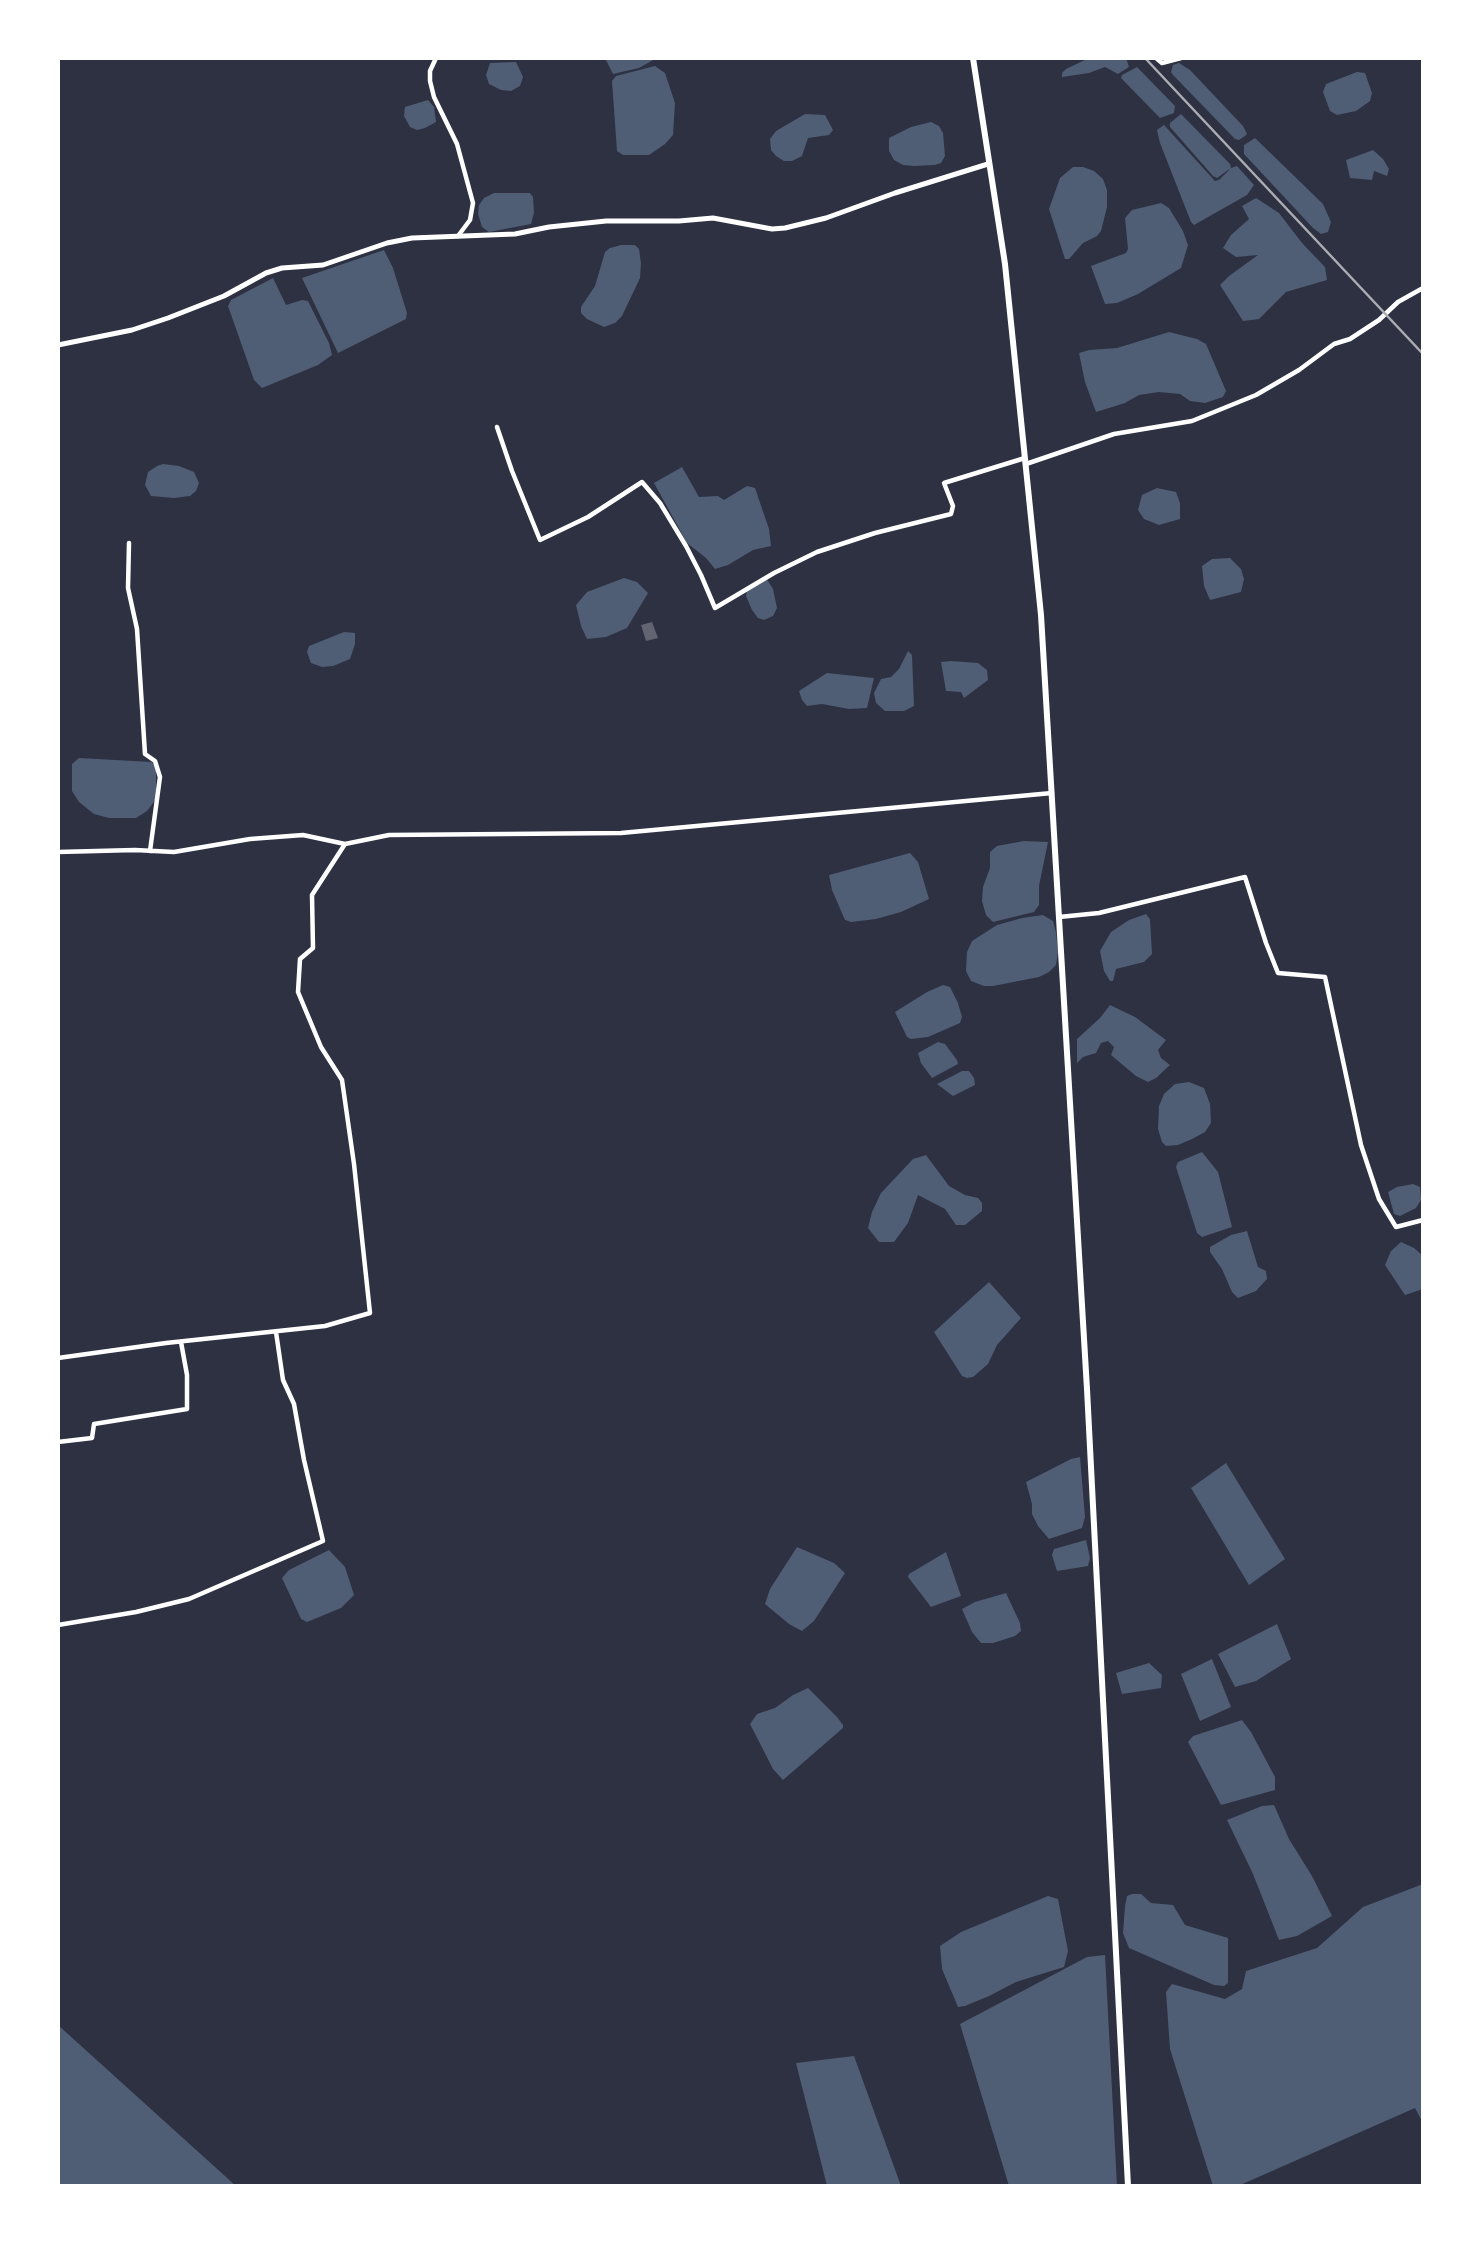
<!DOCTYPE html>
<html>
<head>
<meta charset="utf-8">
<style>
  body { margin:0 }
  #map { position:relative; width:1481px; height:2244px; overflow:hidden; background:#2d3142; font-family:"PT Sans",sans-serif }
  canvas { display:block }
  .frame { position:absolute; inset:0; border:60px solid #fff; pointer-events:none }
</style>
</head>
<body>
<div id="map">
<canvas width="1481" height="2244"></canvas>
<div class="frame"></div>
</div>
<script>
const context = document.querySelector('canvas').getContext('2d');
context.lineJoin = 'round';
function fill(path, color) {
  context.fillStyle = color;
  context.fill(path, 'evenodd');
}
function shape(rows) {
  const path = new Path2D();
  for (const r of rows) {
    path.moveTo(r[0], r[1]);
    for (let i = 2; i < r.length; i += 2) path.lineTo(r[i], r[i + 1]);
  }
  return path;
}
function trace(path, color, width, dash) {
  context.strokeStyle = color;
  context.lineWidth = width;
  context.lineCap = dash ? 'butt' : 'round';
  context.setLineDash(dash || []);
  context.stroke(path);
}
fill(shape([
  [605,58,655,58,655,59,639,68,613,74],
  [1089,58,1126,58,1129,67,1118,74,1105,67,1089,73,1062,77,1062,73,1066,69],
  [516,62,523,77,520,86,511,91,501,90,489,84,486,75,490,63],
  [1179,63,1190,70,1243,126,1247,134,1245,136,1239,140,1235,139,1173,75,1171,72,1173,65],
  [655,66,665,73,675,103,673,135,665,144,649,155,623,155,617,151,612,81,616,76],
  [1137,67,1175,106,1174,113,1160,118,1121,78,1122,75],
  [1357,72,1365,73,1372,93,1370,101,1356,111,1337,115,1330,111,1326,100,1323,92,1326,84],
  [428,100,434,107,436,122,425,128,417,130,410,127,404,116,405,107],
  [805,114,825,115,833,130,829,135,808,138,802,156,792,161,784,161,776,156,771,150,770,139,776,131],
  [1181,114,1230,164,1231,168,1237,166,1254,185,1247,195,1194,225,1191,222,1160,143,1157,130,1164,125,1215,181,1219,180,1231,168,1217,178,1213,176,1170,127,1170,123],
  [931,122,939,126,943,133,945,156,941,163,935,165,914,166,903,165,894,160,889,151,889,138,911,127],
  [1255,138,1323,204,1331,222,1328,232,1321,234,1313,228,1244,154,1244,145],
  [1373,150,1383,159,1389,169,1387,176,1374,171,1372,180,1350,178,1346,160],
  [1073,167,1083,167,1094,171,1103,179,1107,190,1107,207,1101,231,1097,236,1083,243,1069,259,1065,259,1049,209,1060,178],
  [494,193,530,193,533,197,534,213,531,224,489,232,482,227,478,214,479,205,484,198],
  [1256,198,1279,213,1302,243,1325,267,1327,280,1286,292,1259,319,1243,321,1220,285,1229,276,1258,255,1236,257,1223,248,1231,235,1249,219,1242,206],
  [1161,203,1169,208,1183,231,1188,245,1181,268,1138,294,1117,303,1105,304,1091,266,1126,253,1128,249,1125,218,1132,210],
  [621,245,635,245,639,249,641,263,640,278,622,316,615,323,604,327,587,319,581,313,581,307,595,286,605,252,610,248],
  [384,250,393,268,407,313,406,319,338,353,302,278],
  [273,278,286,305,302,300,308,301,329,343,332,355,318,365,262,388,254,380,228,306,231,300],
  [1169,332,1197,339,1206,344,1226,391,1223,397,1205,403,1190,401,1180,394,1159,392,1139,395,1125,403,1096,412,1085,382,1079,353,1089,350,1117,348],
  [163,464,179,466,194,472,199,483,196,491,190,496,174,498,151,496,145,485,148,472,157,466],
  [682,467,699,497,718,496,724,500,747,486,755,488,769,529,771,546,753,550,728,565,715,569,706,558,687,543,654,483],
  [1157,488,1176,492,1180,503,1180,519,1159,525,1144,519,1138,510,1142,495],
  [1230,558,1241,569,1244,579,1241,592,1210,600,1204,586,1202,566,1212,559],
  [624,578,637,582,648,593,627,628,606,637,587,639,581,626,576,605,587,592],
  [766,578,773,589,777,608,773,616,764,620,758,618,752,610,746,596,747,590],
  [344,632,355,633,355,644,350,659,333,666,322,667,311,663,307,652,309,646],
  [908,651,912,655,914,706,904,711,885,711,876,703,874,693,881,679,891,677,899,669],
  [951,661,978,663,987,670,988,680,964,698,961,692,946,691,941,662],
  [827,673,874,678,867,708,849,709,822,704,807,706,802,700,799,691],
  [79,758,152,762,156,768,156,799,147,811,136,818,109,818,94,814,79,802,72,791,72,764],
  [1024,841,1048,842,1039,886,1039,905,1034,912,993,922,986,915,982,901,983,887,990,868,990,852,997,846],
  [910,853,918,862,929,899,901,912,876,919,851,922,845,920,832,890,829,875],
  [1146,914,1150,919,1152,954,1144,962,1116,969,1113,981,1110,981,1104,971,1100,951,1111,932,1129,920],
  [1043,915,1053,921,1056,933,1058,952,1056,965,1049,972,1039,977,993,986,984,986,971,981,966,971,967,952,972,941,997,925,1022,918],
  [943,985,950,987,958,1003,962,1017,960,1023,928,1037,911,1039,907,1037,895,1012,927,992],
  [1110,1005,1135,1017,1166,1040,1158,1050,1161,1058,1170,1065,1156,1078,1148,1082,1136,1076,1111,1055,1114,1047,1108,1041,1101,1043,1096,1053,1083,1057,1077,1063,1077,1039,1100,1018],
  [938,1042,945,1044,957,1060,958,1064,932,1078,921,1063,918,1053],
  [962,1071,969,1071,974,1078,975,1085,953,1096,937,1084],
  [1189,1082,1204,1088,1210,1104,1211,1123,1205,1132,1192,1139,1178,1145,1166,1146,1162,1142,1158,1129,1159,1106,1164,1094,1175,1084],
  [1202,1152,1218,1172,1232,1227,1202,1237,1197,1233,1176,1167,1178,1162],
  [926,1155,949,1186,965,1195,978,1198,982,1203,982,1211,965,1225,956,1225,945,1209,918,1195,908,1223,894,1242,879,1242,868,1228,872,1212,881,1193,913,1159],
  [1413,1184,1420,1187,1421,1200,1416,1208,1400,1216,1394,1214,1388,1192,1397,1187],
  [1247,1231,1258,1267,1266,1271,1267,1279,1256,1291,1238,1298,1232,1292,1222,1269,1210,1252,1210,1247,1231,1235],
  [1401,1242,1414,1248,1423,1256,1423,1289,1405,1295,1385,1265,1391,1251],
  [989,1282,1021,1318,997,1345,988,1364,973,1377,967,1378,962,1376,934,1332],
  [1080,1457,1085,1517,1082,1528,1049,1539,1038,1526,1032,1514,1032,1504,1026,1482,1071,1459],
  [1226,1463,1285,1559,1249,1585,1191,1488],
  [1086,1540,1090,1558,1088,1566,1057,1571,1052,1555,1054,1549],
  [797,1547,834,1563,845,1573,814,1621,802,1631,789,1624,765,1604,770,1589],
  [329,1550,345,1567,354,1595,341,1608,307,1622,301,1619,282,1578,289,1570],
  [946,1552,961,1596,931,1607,908,1577,909,1574],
  [1006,1593,1020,1623,1021,1631,1015,1636,993,1643,981,1643,972,1632,962,1609,975,1602],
  [1277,1624,1291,1659,1256,1681,1235,1687,1218,1654],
  [1212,1659,1231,1707,1200,1721,1181,1674],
  [1149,1663,1162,1675,1161,1688,1122,1694,1116,1673],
  [808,1688,837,1717,843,1725,843,1728,783,1780,773,1769,750,1724,757,1714,775,1708,793,1695],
  [1242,1720,1251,1732,1275,1777,1275,1790,1221,1805,1188,1742,1193,1736],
  [1274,1805,1289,1839,1312,1876,1332,1916,1297,1936,1279,1940,1253,1874,1227,1820,1262,1806],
  [1423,1884,1423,2123,1415,2108,1238,2186,1213,2186,1170,2049,1166,1992,1172,1984,1225,1999,1242,1989,1246,1971,1317,1948,1363,1907],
  [1132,1894,1141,1894,1151,1903,1173,1905,1185,1925,1228,1938,1228,1983,1224,1986,1214,1985,1129,1948,1123,1933,1125,1906,1127,1896],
  [1048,1896,1058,1899,1068,1951,1064,1967,1016,1982,989,1996,965,2006,958,2007,942,1969,940,1946,961,1932],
  [1105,1955,1117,2186,1009,2186,960,2024,1087,1957],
  [58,2025,236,2186,58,2186],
  [854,2056,901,2186,827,2186,796,2063]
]), '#4f5d75');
fill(shape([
  [652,622,658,638,646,641,641,625]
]), '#626471');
trace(shape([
  [436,58,430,71,430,81,434,97,457,144,473,203,470,220,458,236],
  [1156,58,1162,63,1181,58],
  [497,427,512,471,540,540,588,517,642,482,660,503,686,546,701,575,715,608,774,573,817,552,875,533,951,514,953,506,944,483,1025,458],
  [1026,464,1114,434,1192,421,1256,395,1299,370,1334,344,1350,339,1379,320,1398,302,1423,288],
  [129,543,128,588,137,629,145,754,155,761,160,777,150,851],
  [58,852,135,850,174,852,250,839,303,835,345,844,389,835,621,833,1052,793],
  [1059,917,1099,913,1245,877,1266,943,1278,973,1325,977,1361,1145,1379,1199,1396,1227,1423,1220],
  [58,1358,166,1343,325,1326,370,1313,354,1164,342,1080,321,1047,298,992,300,959,313,948,312,895,345,844],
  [58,1442,92,1438,94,1424,187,1409,187,1375,181,1342],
  [58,1625,136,1612,189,1599,323,1541,304,1460,294,1404,283,1380,276,1332]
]), '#fff', 4.5);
trace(shape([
  [58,345,132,330,168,318,224,296,266,273,282,268,323,265,387,243,412,238,515,234,549,227,606,221,679,221,713,218,772,229,785,228,826,218,895,193,988,164]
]), '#fff', 5);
trace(shape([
  [973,58,1005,264,1041,615,1087,1389,1128,2186]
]), '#fff', 6);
trace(shape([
  [1145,58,1423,354]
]), '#abadb3', 2.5);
</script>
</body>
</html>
